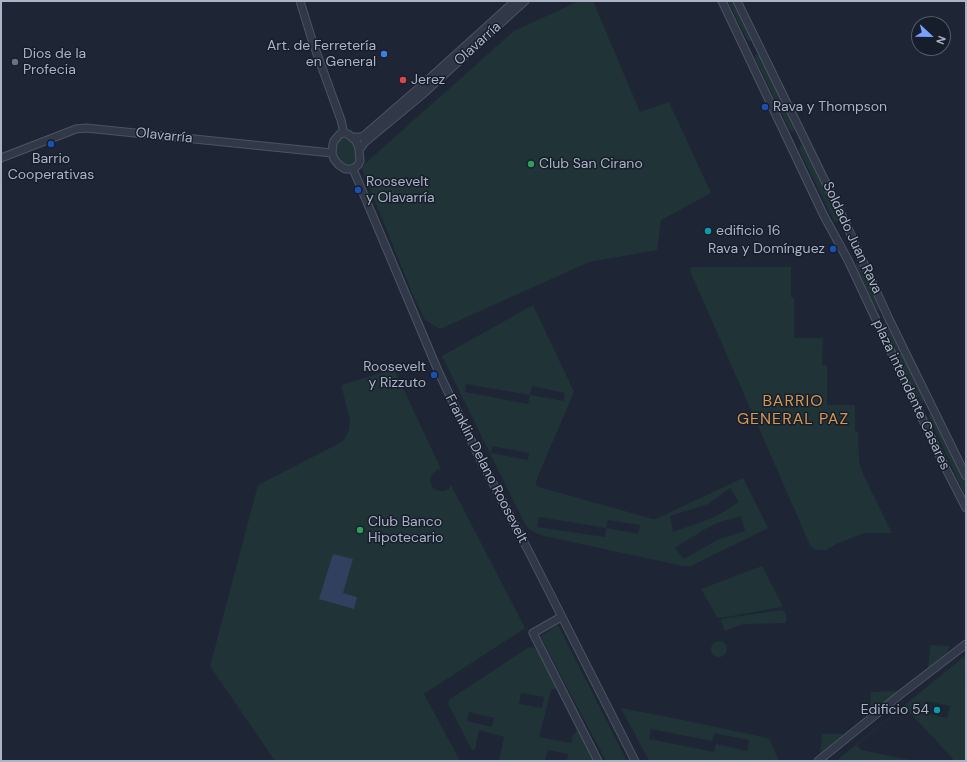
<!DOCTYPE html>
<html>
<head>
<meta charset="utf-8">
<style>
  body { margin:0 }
  #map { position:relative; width:967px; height:762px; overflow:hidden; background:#1e2636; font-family:"DM Sans",sans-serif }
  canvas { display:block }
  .frame { position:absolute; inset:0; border:2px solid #abb3c4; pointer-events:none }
  .north { position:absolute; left:911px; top:16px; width:40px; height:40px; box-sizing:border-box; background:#171e2b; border:1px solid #525a68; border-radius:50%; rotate:112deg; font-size:11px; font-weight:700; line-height:16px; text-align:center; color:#abb3c4 }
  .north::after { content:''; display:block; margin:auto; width:14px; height:18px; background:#78a0fc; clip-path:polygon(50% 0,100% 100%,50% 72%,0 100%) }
</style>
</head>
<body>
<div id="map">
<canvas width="967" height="762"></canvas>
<div class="frame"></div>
<div class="north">N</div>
</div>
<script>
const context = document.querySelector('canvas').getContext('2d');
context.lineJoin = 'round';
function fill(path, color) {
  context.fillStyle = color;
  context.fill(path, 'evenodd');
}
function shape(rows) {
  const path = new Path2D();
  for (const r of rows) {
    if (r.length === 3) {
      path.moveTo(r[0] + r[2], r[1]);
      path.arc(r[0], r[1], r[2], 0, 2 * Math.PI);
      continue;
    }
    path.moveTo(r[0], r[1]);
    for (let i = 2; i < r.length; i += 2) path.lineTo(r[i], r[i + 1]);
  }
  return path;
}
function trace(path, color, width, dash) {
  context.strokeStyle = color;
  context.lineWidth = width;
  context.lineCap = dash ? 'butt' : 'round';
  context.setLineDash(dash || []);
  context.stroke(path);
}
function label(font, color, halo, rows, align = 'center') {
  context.font = font + ' "DM Sans",sans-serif';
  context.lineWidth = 3;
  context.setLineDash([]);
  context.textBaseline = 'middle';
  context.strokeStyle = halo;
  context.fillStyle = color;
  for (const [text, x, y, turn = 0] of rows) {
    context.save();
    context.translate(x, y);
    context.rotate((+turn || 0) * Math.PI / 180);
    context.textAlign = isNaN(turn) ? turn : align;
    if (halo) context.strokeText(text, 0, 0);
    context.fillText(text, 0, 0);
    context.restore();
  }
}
fill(shape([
  [579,1,593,1,640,112,669,102,711,193,661,220,657,250,589,262,440,329,425,320,413,295,361,167,514,31],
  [728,1,734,1,751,37,751,41,747,40],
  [756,54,760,55,795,129,794,132,790,131,755,58,755,55],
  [340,134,355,140,358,165,343,168,332,148],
  [802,145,805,146,839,219,837,222,834,221,799,150,800,146],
  [856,263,858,263,861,264,881,310,880,311,877,310,856,267],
  [694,267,791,267,791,297,794,298,794,338,823,338,822,365,827,365,827,405,855,405,855,432,858,432,859,461,863,474,892,533,864,533,836,544,826,550,820,550,814,549,810,545,691,273,690,268],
  [533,305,574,392,538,476,536,483,537,486,542,488,653,519,658,518,743,478,768,528,691,566,683,566,544,536,536,533,530,530,525,524,442,356],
  [466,384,530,395,528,404,465,392],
  [532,386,565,393,564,401,530,395],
  [492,446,529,453,528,460,491,453],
  [730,488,739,502,715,517,673,532,670,516,708,504],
  [741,516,745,531,719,539,684,559,675,548,705,529,717,523],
  [539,517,606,528,605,537,537,527],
  [608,520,640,525,638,534,606,528],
  [885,322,886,322,925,400,924,403,921,402,883,326,883,324],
  [394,369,441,469,437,470,432,474,430,480,432,487,438,491,444,491,449,489,451,485,525,628,424,694,460,761,275,761,210,666,258,485,338,444,343,441,346,436,349,430,350,420,341,385],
  [930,413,933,414,966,484,966,492,963,491,929,417,929,415],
  [762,566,782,605,781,607,721,618,717,617,701,589],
  [780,610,783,611,786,614,786,623,743,624,725,631,721,621,721,619],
  [558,625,627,761,606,761,540,636],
  [719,649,8],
  [930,645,949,646,949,649,945,655,928,668],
  [529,647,537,648,595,761,567,761,568,754,548,750,545,761,499,761,504,737,479,730,475,749,472,750,478,761,449,706,448,703,450,699],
  [557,688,579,730,573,734,571,743,539,737,551,690],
  [521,693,544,697,542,708,519,704],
  [469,712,494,718,492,727,467,721],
  [966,655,966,674,964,681,966,682,966,761,952,761,953,759,904,706,857,745,861,750,914,761,836,761],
  [927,701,950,706,947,718,924,713],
  [899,691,870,715,871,692],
  [621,708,683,720,767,738,769,739,779,761,649,761],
  [651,729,712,741,714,733,749,740,747,751,716,744,714,752,649,739],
  [822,734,842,734,843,736,842,737,820,756]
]), '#203337');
fill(shape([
  [333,554,353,559,343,593,357,597,354,609,319,599]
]), '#30405e');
const tertiary = shape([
  [300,1,312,40,341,120,344,133],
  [722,1,824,216,848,260,945,467,966,508],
  [737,1,847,226,888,317,966,476],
  [344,133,348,134,355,140,358,145,359,150,360,161,358,165,353,169,345,169,339,165,334,159,332,153,333,144,334,141,340,134,344,133],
  [352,137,361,137,366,134,419,88,515,1],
  [359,150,365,142,424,93,525,1],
  [1,158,76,129,86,128,332,153],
  [353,169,439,373,481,461,527,548,635,761],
  [561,617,533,633,598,761],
  [818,761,901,694,966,644]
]);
trace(tertiary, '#4c5362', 9);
trace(tertiary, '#313847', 7);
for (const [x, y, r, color] of [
  [384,54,4,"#3f7fe0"],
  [15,62,4,"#6b7280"],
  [403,80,4,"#e0444e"],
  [765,107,4,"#1a4fb4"],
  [51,144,4,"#1a4fb4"],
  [531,164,4,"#2e9e5b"],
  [358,190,4,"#1a4fb4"],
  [708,231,4,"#0f9aa8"],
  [833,249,4,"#1a4fb4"],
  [434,375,4,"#1a4fb4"],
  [360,530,4,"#2e9e5b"],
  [937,710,4,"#0f9aa8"]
]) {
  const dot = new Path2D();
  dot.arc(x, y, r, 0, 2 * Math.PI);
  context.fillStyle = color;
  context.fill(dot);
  trace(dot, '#171e2b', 1.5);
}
label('14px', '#abb3c4', '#171e2b', [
  ["Olavarría",478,44,-42],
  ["Olavarría",164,136,6],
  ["Soldado Juan Rava",852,238,65],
  ["plaza intendente Casares",911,395,65],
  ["Franklin Delano Roosevelt",486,469,63]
]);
label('14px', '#abb3c4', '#171e2b', [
  ["Art. de Ferretería",376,46,"right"],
  ["en General",376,62,"right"],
  ["Dios de la",23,54],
  ["Profecia",23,70],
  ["Jerez",411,80],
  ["Rava y Thompson",773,107],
  ["Barrio",51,159,"center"],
  ["Cooperativas",51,175,"center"],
  ["Club San Cirano",539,164],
  ["Roosevelt",366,182],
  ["y Olavarría",366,198],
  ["edificio 16",716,231],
  ["Rava y Domínguez",825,249,"right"],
  ["Roosevelt",426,367,"right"],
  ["y Rizzuto",426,383,"right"],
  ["Club Banco",368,522],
  ["Hipotecario",368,538],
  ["Edificio 54",929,710,"right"]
], 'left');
context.letterSpacing = '1px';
label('16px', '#d79753', '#171e2b', [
  ["BARRIO",793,402],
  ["GENERAL PAZ",793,420]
]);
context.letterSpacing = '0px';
</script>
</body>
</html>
